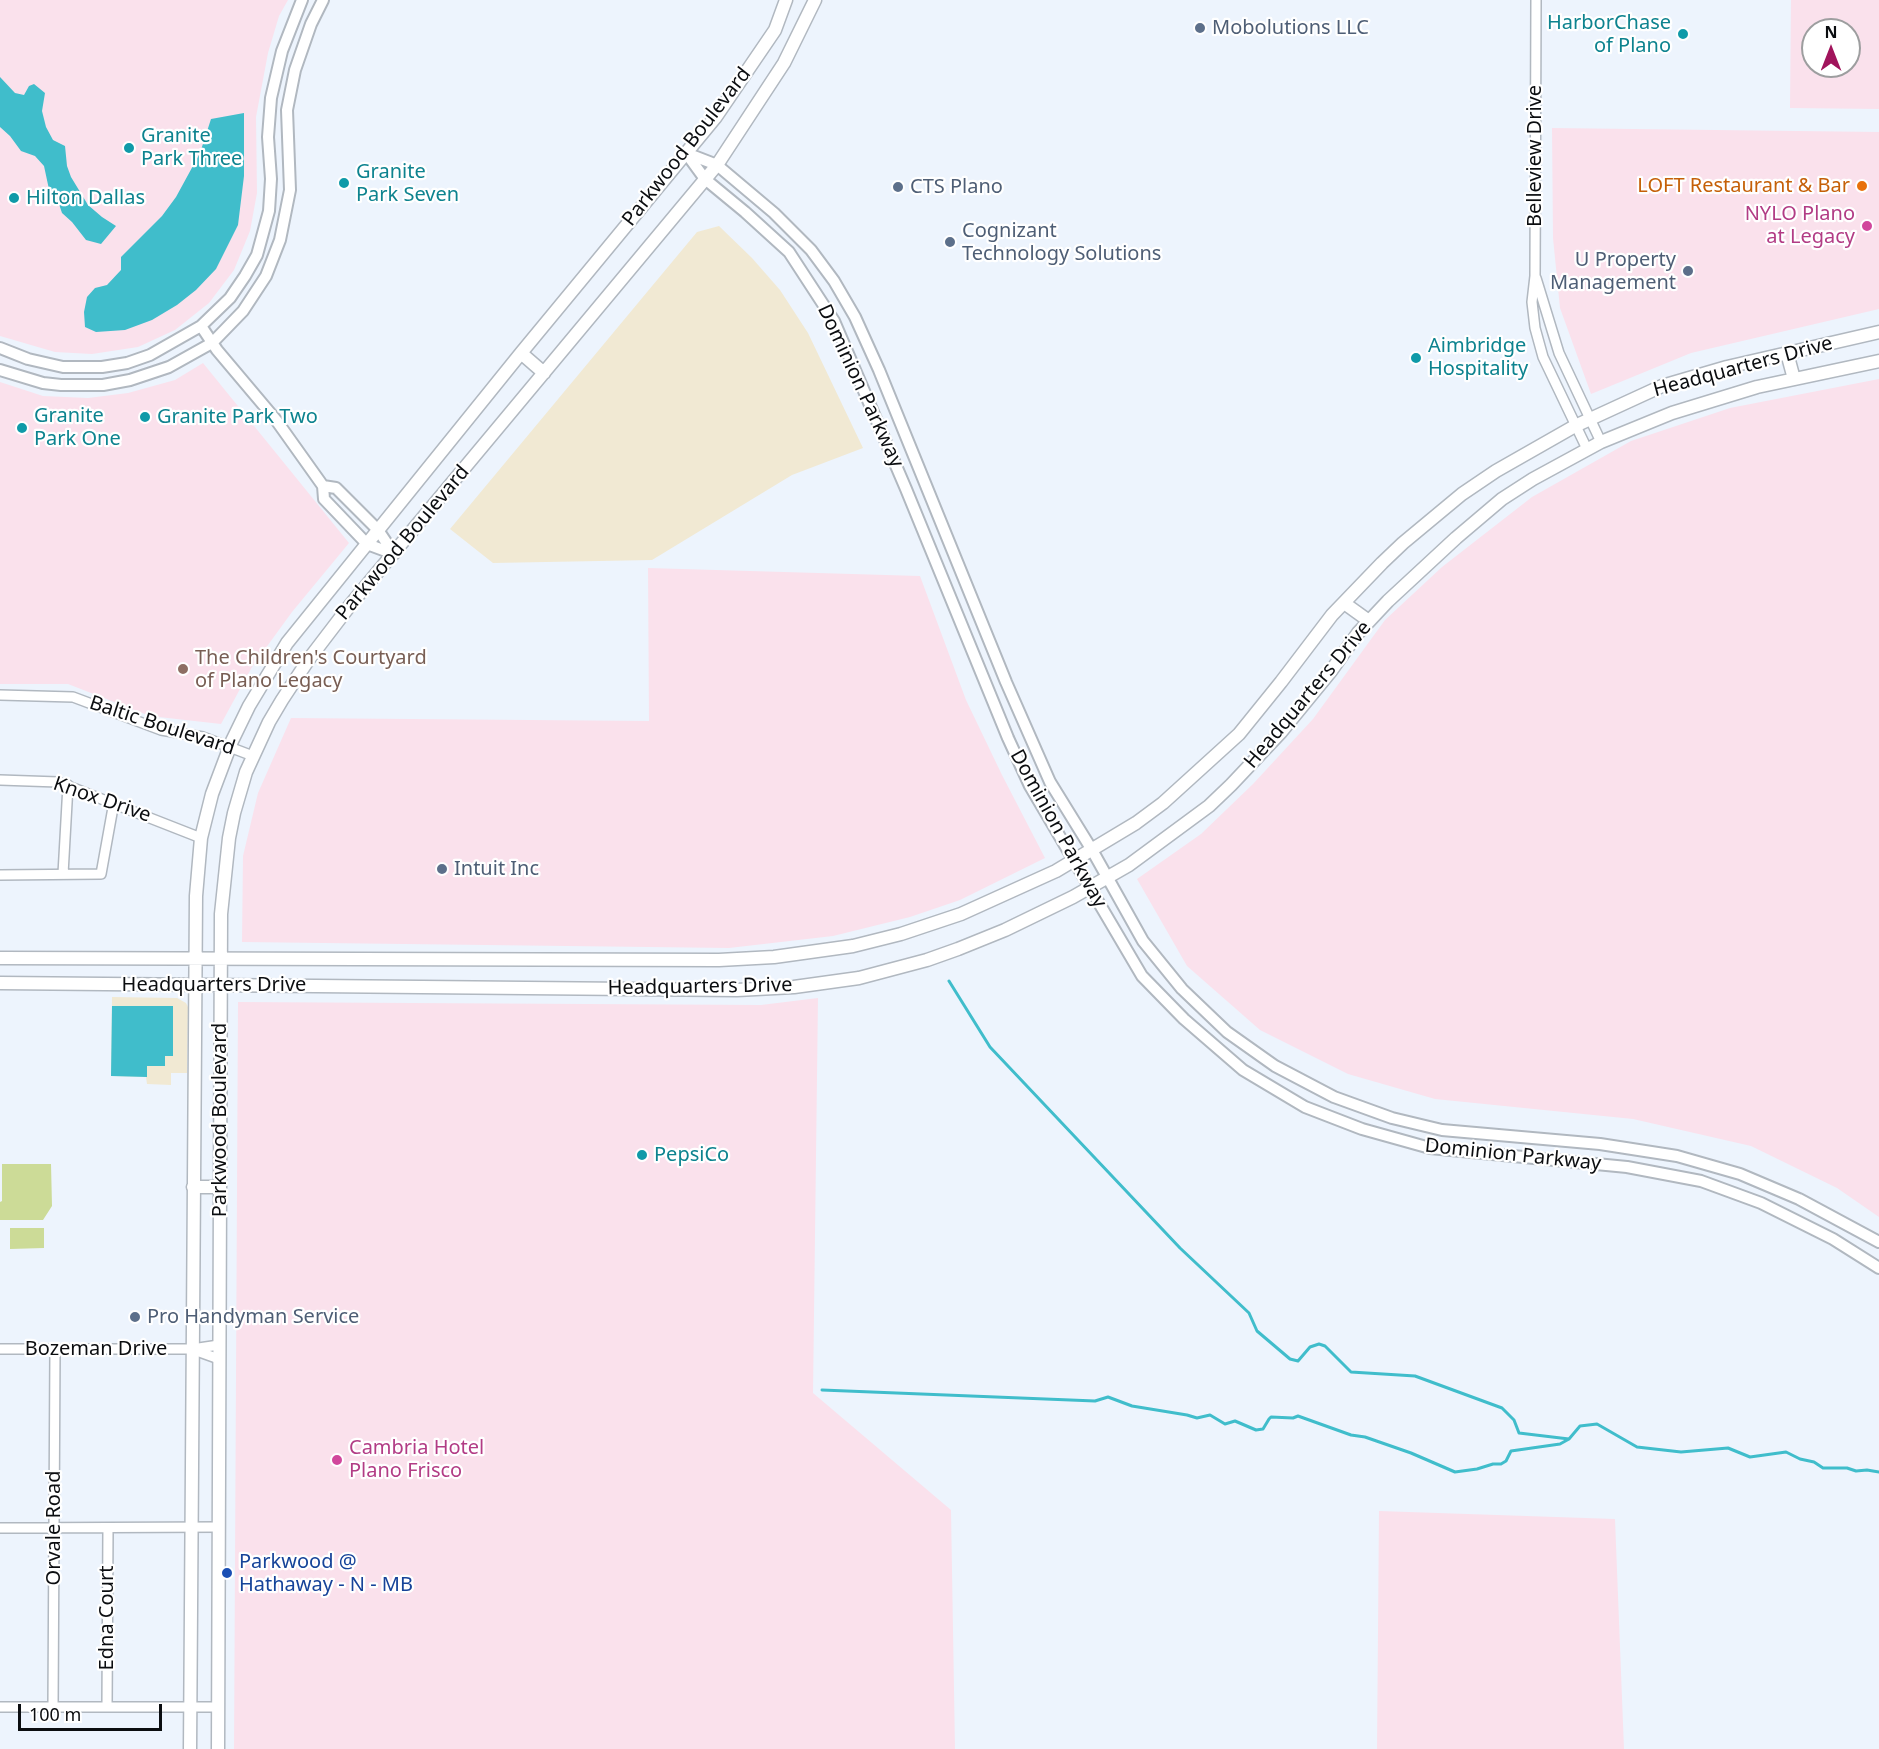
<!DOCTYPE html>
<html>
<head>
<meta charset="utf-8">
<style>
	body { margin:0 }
	#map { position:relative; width:1879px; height:1749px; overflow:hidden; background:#edf4fd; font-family:"Noto Sans",sans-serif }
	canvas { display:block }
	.north { position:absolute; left:1801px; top:18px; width:60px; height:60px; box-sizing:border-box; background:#fff; border:2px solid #9d9e9f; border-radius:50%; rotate:0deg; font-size:16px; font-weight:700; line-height:24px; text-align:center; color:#0b0d10 }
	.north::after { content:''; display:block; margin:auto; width:21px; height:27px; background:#a1145c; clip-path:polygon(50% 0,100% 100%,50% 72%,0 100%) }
	.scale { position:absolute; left:18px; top:1704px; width:144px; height:27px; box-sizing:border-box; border:3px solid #0b0d10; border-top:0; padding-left:8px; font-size:18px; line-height:21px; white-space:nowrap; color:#0b0d10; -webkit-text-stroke:4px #fff; paint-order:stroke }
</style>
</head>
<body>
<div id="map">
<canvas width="1879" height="1749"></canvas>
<div class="north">N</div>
<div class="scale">100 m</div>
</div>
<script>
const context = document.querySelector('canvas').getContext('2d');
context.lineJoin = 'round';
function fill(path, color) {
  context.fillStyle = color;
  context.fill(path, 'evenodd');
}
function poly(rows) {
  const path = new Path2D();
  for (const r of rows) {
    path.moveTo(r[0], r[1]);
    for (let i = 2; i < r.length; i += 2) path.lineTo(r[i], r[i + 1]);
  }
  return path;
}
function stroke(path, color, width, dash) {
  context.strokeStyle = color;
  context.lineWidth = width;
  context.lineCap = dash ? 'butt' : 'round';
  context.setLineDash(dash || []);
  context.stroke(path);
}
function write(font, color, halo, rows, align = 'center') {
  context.font = font + ' "Noto Sans",sans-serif';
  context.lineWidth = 4.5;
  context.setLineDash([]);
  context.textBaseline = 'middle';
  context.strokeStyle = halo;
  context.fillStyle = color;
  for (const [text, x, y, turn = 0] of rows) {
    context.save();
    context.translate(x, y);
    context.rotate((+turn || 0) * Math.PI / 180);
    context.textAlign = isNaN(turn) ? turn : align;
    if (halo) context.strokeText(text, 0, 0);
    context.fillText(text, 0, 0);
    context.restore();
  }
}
fill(poly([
	[0,0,288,0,279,16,268,53,256,117,257,193,250,231,234,270,209,303,175,330,138,347,92,354,55,352,0,336],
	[1791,0,1879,0,1879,109,1790,108],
	[1813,30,1849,30,1849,66,1813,66],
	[1552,128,1879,132,1879,309,1691,353,1591,394,1560,308,1553,238],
	[203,363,349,543,292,612,252,667,221,724,150,716,68,684,0,684,0,382,43,396,88,398,128,393,175,380],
	[1879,379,1879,1217,1837,1188,1751,1146,1633,1119,1435,1099,1348,1074,1260,1030,1187,966,1137,879,1201,834,1253,784,1313,719,1385,620,1442,567,1532,497,1631,441,1730,408],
	[648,568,920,576,966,700,1002,775,1045,858,960,900,910,917,833,936,729,948,242,942,243,856,258,793,291,718,649,721],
	[818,998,813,1393,951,1510,955,1749,234,1749,238,1002,761,1005],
	[1379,1511,1615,1519,1624,1749,1377,1749]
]), '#fae1ec');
fill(poly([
	[719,226,752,258,780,290,808,333,863,448,792,475,652,560,493,563,450,529,697,232],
	[112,997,177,998,186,1003,188,1007,187,1073,171,1073,171,1085,147,1084,146,1077,111,1076]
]), '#f1e9d3');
fill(poly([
	[2,1164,51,1164,52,1206,43,1220,0,1220,0,1202,2,1201],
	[10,1228,44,1228,44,1248,10,1249]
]), '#ccdb97');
fill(poly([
	[0,77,15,93,24,95,29,86,34,84,45,93,42,111,46,127,53,140,65,146,67,166,71,177,88,205,102,217,116,226,101,244,86,240,72,222,62,213,59,204,50,194,44,166,35,156,21,151,10,136,0,127],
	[244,113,244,176,238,225,216,269,196,290,177,305,152,320,125,330,96,332,85,327,84,312,87,297,95,288,107,285,121,270,121,257,162,216,176,197,200,153,211,119],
	[112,1006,173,1006,173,1056,165,1056,165,1066,147,1066,147,1077,111,1076]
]), '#40bdcb');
stroke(poly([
	[949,981,990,1047,1180,1248,1249,1313,1257,1331,1290,1359,1298,1361,1310,1347,1319,1344,1325,1346,1351,1372,1415,1376,1502,1408,1514,1420,1519,1433,1569,1439],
	[822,1390,1095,1401,1108,1397,1132,1406,1187,1415,1197,1418,1210,1415,1225,1424,1235,1421,1256,1430,1263,1429,1269,1419,1271,1417,1293,1418,1298,1416,1351,1435,1365,1437,1411,1453,1455,1472,1477,1469,1493,1464,1501,1464,1506,1461,1511,1451,1560,1444,1569,1439,1580,1426,1597,1424,1637,1447,1681,1452,1728,1448,1750,1457,1786,1452,1800,1459,1814,1462,1823,1468,1847,1468,1856,1471,1867,1470,1879,1472]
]), '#40bdcb', 3);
const minor = poly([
	[1536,0,1535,276,1532,302,1535,328,1543,357,1587,449],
	[1536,278,1559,353,1601,442],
	[0,695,73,697,161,730,203,737,253,756],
	[0,780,58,782,201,838],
	[63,874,68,785],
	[0,875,101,874,114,802],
	[0,1349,192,1349,219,1345],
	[194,1350,219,1359],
	[0,1528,218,1527],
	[0,1707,218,1707],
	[53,1707,55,1349],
	[107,1707,108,1528]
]);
const tertiary = poly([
	[686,153,705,179,745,212,789,252,834,321,906,489,1008,738,1030,786,1142,976,1184,1019,1243,1070,1305,1107,1362,1129,1430,1148,1627,1167,1701,1181,1761,1203,1833,1239,1879,1268],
	[686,153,717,165,774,213,811,250,834,281,855,317,879,370,1006,682,1050,782,1092,850,1143,941,1182,989,1227,1032,1275,1066,1334,1097,1392,1118,1442,1130,1600,1144,1677,1156,1740,1174,1799,1199,1879,1242],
	[201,326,217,350,276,420,323,486,324,499,367,544,394,554],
	[0,348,28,359,63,367,102,367,127,363,150,355,201,326,230,298,245,276,257,255,269,211,271,179,268,137,271,98,282,51,302,0],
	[0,370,43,383,61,385,103,385,130,380,169,367,212,343,243,311,266,276,280,240,290,190,287,110,295,70,311,24,323,0],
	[323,486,336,488,378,530,394,554]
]);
const secondary = poly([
	[521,353,544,373],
	[1787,353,1794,379],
	[1344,603,1369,621],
	[0,958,719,960,774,957,853,946,901,934,961,914,1056,871,1136,823,1163,803,1239,734,1281,682,1332,615,1382,563,1403,543,1462,494,1496,471,1575,426,1662,386,1727,367,1879,332],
	[0,983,737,990,794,987,859,978,927,960,958,949,1005,930,1073,897,1129,865,1209,806,1231,785,1281,732,1331,671,1358,633,1388,601,1456,538,1502,499,1533,479,1601,442,1672,413,1757,387,1879,361],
	[193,1187,220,1187],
	[190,1749,196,896,201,838,212,794,232,741,249,706,287,643,521,353,715,118,775,30,786,0],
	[218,1749,221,914,229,838,234,813,246,772,269,722,282,700,309,659,351,604,717,165,784,63,815,0]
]);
stroke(minor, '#b1b8c0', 12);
stroke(tertiary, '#b1b8c0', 14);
stroke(secondary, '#b1b8c0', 15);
stroke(minor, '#fff', 9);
stroke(tertiary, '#fff', 10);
stroke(secondary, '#fff', 12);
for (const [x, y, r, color] of [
	[1200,28,6,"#5c6f8a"],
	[1683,34,6,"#0f9aa8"],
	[129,148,6,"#0f9aa8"],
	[344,183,6,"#0f9aa8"],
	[1862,186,6,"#e8710a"],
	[898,187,6,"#5c6f8a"],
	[14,198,6,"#0f9aa8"],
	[1867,226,6,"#d1479c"],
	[950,242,6,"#5c6f8a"],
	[1688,271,6,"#5c6f8a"],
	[1416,358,6,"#0f9aa8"],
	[145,417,6,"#0f9aa8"],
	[22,428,6,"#0f9aa8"],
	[183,669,6,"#8d6e63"],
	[442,869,6,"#5c6f8a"],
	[642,1155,6,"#0f9aa8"],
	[135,1317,6,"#5c6f8a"],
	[337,1460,6,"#d1479c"],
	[227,1573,6,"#1a4fb4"]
]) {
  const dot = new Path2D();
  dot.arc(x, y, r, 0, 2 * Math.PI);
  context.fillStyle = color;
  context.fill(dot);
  stroke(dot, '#fff', 2);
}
write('20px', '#0d838f', '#fff', [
	["HarborChase",1671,23,"right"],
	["of Plano",1671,46,"right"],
	["Granite",141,136],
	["Park Three",141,159],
	["Granite",356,172],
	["Park Seven",356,195],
	["Hilton Dallas",26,198],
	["Aimbridge",1428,346],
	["Hospitality",1428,369],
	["Granite",34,416],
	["Park One",34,439],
	["Granite Park Two",157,417],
	["PepsiCo",654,1155]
], 'left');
write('20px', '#4e5e75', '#fff', [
	["Mobolutions LLC",1212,28],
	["CTS Plano",910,187],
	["Cognizant",962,231],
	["Technology Solutions",962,254],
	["U Property",1676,260,"right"],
	["Management",1676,283,"right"],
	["Intuit Inc",454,869],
	["Pro Handyman Service",147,1317]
], 'left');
write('20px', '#0b0d10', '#fff', [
	["Parkwood Boulevard",687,147,-52],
	["Belleview Drive",1535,156,-90],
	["Headquarters Drive",1743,367,-15],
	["Dominion Parkway",860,386,65],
	["Parkwood Boulevard",403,543,-50],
	["Headquarters Drive",1308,695,-50],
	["Baltic Boulevard",162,726,18],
	["Knox Drive",102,800,19],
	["Dominion Parkway",1058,829,61],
	["Headquarters Drive",214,985],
	["Headquarters Drive",700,987,-1],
	["Parkwood Boulevard",220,1120,-90],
	["Dominion Parkway",1513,1155,6],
	["Bozeman Drive",96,1349],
	["Orvale Road",54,1528,-90],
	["Edna Court",107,1618,-90]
]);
write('20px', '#c56008', '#fff', [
	["LOFT Restaurant & Bar",1850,186]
], 'right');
write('20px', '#b23c85', '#fff', [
	["NYLO Plano",1855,214],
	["at Legacy",1855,237],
	["Cambria Hotel",349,1448,"left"],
	["Plano Frisco",349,1471,"left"]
], 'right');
write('20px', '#785e54', '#fff', [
	["The Children's Courtyard",195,658],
	["of Plano Legacy",195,681]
], 'left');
write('20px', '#164399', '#fff', [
	["Parkwood @",239,1562],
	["Hathaway - N - MB",239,1585]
], 'left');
</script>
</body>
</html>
